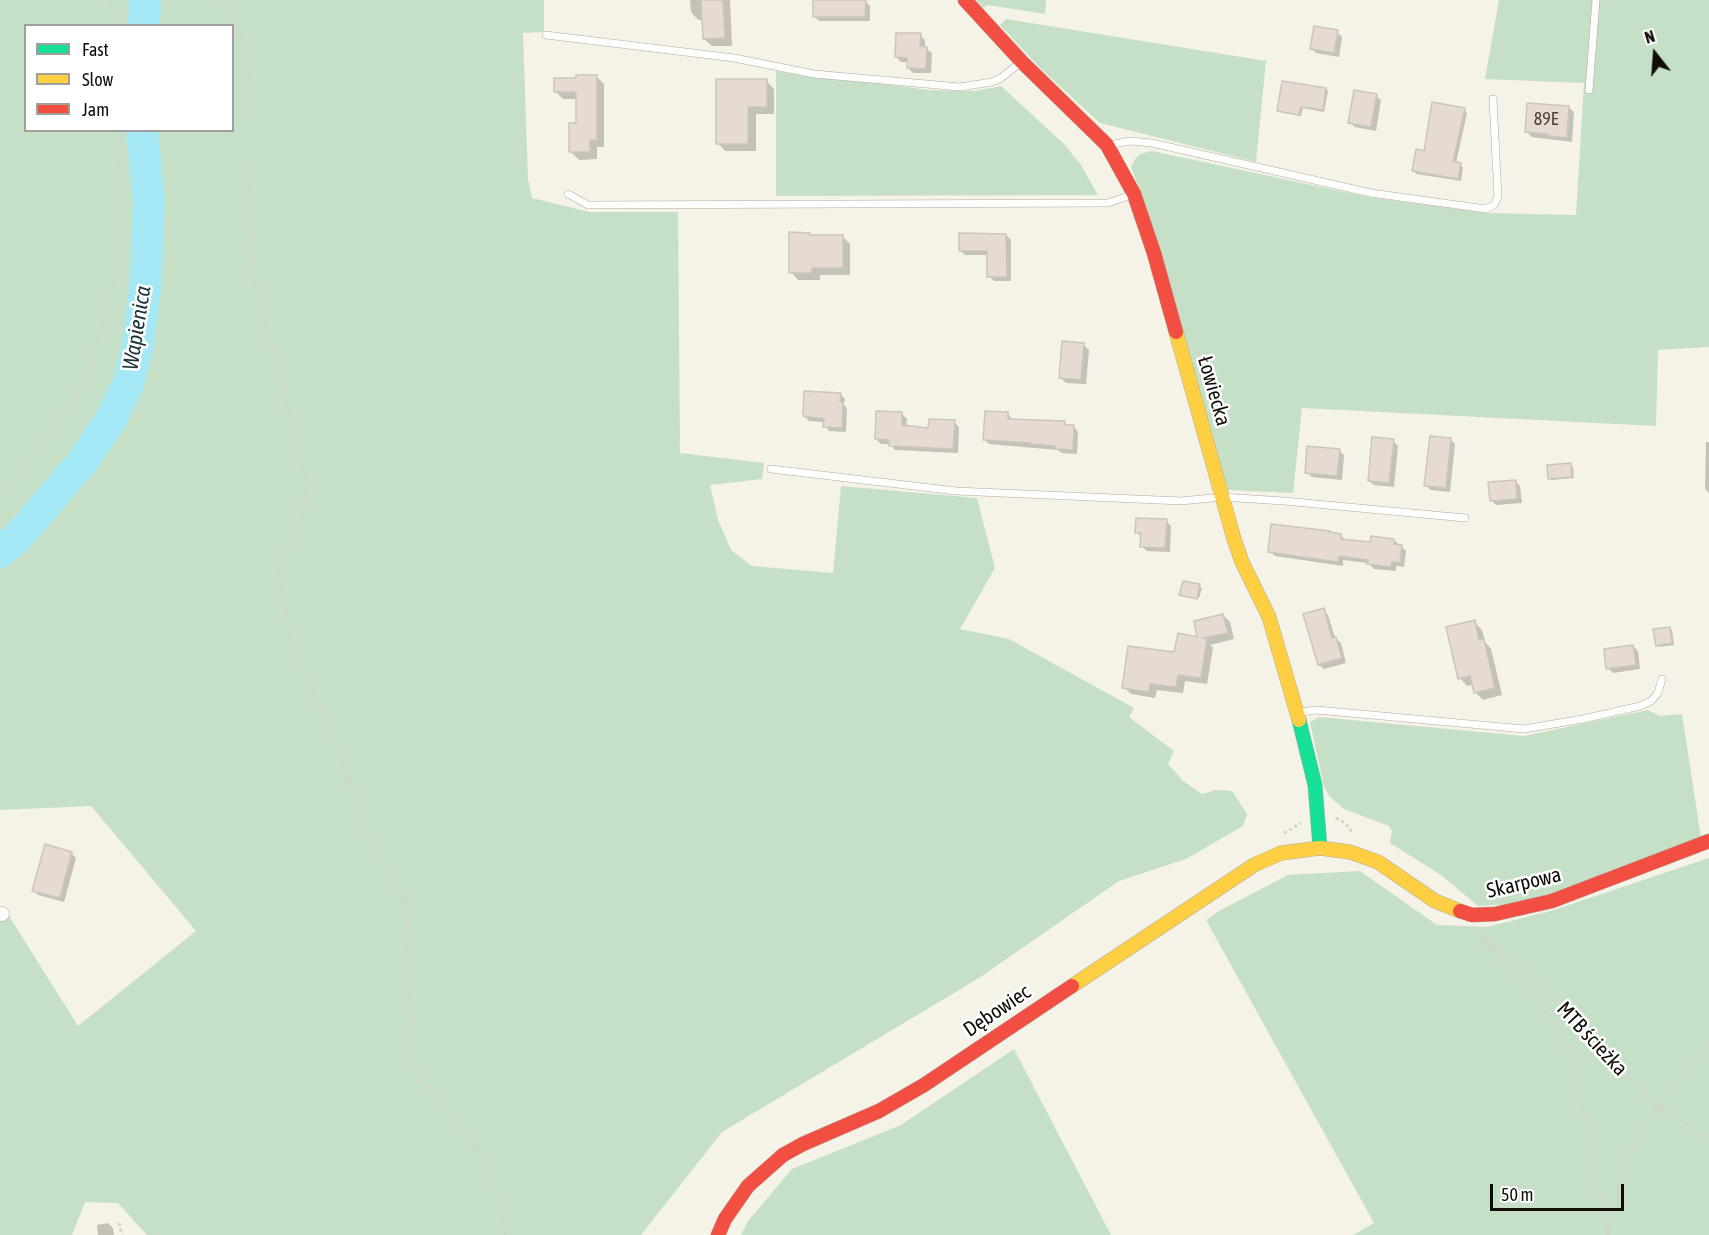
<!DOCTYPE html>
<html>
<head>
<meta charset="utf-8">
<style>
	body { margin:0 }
	#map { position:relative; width:1709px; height:1235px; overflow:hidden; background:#f5f2e7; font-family:"Asap Condensed",sans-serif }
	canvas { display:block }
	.legend { position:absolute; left:24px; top:24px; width:210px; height:108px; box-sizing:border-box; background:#fff; border:2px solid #9f9f9c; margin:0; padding:8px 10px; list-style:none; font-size:18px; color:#100e07 }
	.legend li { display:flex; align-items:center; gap:12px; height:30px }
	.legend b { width:30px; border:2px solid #9f9f9c }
	.north { position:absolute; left:1625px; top:24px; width:60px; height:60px; -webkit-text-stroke:4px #fff; paint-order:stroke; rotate:343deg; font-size:16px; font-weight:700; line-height:24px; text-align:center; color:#100e07 }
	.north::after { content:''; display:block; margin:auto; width:21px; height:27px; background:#100e07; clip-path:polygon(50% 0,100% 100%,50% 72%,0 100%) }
	.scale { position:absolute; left:1490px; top:1184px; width:134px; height:27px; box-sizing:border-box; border:3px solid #100e07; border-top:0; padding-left:8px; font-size:18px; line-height:21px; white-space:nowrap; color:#100e07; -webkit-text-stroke:4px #fff; paint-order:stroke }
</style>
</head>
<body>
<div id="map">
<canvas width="1709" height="1235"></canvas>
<ul class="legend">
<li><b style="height:8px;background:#16e098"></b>Fast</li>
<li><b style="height:8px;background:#ffcf43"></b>Slow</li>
<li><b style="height:8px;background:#f24e42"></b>Jam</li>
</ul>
<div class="north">N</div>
<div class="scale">50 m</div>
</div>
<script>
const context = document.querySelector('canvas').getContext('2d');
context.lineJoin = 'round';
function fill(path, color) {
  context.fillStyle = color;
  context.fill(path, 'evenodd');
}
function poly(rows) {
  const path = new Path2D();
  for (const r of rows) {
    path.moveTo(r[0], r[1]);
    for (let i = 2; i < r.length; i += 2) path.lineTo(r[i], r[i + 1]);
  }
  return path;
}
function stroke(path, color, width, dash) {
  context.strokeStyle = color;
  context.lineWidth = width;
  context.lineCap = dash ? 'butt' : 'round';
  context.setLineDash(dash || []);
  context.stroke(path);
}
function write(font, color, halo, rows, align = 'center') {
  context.font = font + ' "Asap Condensed",sans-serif';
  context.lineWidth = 5;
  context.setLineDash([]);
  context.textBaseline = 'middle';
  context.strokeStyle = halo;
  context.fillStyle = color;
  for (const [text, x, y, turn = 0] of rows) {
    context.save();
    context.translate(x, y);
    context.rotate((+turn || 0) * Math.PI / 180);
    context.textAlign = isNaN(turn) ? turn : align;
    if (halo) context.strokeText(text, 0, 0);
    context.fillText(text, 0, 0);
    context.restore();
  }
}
fill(poly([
	[0,0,136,0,135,25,26,26,26,130,133,131,135,186,131,284,125,338,108,400,71,453,0,533],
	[155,0,544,0,544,32,523,33,528,179,532,198,590,212,678,212,680,453,764,463,762,479,710,485,718,520,731,550,752,566,833,573,841,486,977,498,995,568,960,629,1009,639,1134,708,1129,717,1174,751,1168,764,1183,781,1202,794,1216,790,1232,791,1247,814,1243,826,1186,859,1119,881,979,978,722,1132,641,1235,147,1235,118,1203,85,1202,72,1235,0,1235,0,918,9,916,78,1026,196,931,91,806,0,810,0,566,20,549,88,468,117,425,135,389,147,345,156,281,160,202,152,131,232,130,232,26,154,25],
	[976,0,1046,0,1045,14,988,5,983,8],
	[1499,0,1709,0,1709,347,1658,350,1656,426,1302,408,1293,493,1228,490,1142,196,1131,167,1135,159,1140,154,1152,151,1368,197,1486,213,1576,215,1584,83,1485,79],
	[1006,19,1266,61,1256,162,1100,123,1039,67,1000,25],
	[776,71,814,78,854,80,929,90,975,91,1001,86,1064,144,1081,165,1098,195,776,196],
	[1648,710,1660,716,1682,714,1701,838,1545,896,1515,904,1478,906,1441,875,1390,843,1392,831,1389,826,1344,809,1330,797,1324,787,1310,722,1319,717,1524,736],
	[1709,858,1709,1235,1353,1235,1374,1223,1206,920,1219,911,1288,875,1360,871,1437,925,1487,927,1554,910],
	[1014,1049,1111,1235,741,1235,748,1221,792,1169,901,1125]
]), '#c6e0c7');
fill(poly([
	[690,0,730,0,732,46,712,46,704,39,703,20,698,20,691,12],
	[832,0,864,0,870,6,870,21,819,21,814,16],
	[1337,32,1342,37,1339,57,1316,53,1311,48],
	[920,35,925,40,925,48,932,53,931,73,913,73,908,68,909,62,901,62,896,57],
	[596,76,604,84,604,147,597,147,597,159,579,160,571,152,577,124,577,99,563,99,555,91,578,80],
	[766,81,774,89,774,114,756,114,756,151,725,151,718,143],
	[1326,89,1328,91,1324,112,1303,108,1301,116,1281,112,1279,110],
	[1376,96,1381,100,1376,131,1355,127,1350,122],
	[1569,108,1574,112,1572,142,1532,137,1527,132],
	[1464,109,1467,113,1456,163,1463,167,1461,181,1417,174,1413,171],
	[809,234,812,236,842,236,850,244,850,275,820,275,820,280,798,280,791,272],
	[1006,235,1011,240,1011,281,994,281,989,276,989,255,965,255,960,250],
	[1084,345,1089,350,1086,384,1066,383,1061,378],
	[840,394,845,399,844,405,847,408,846,432,829,431,825,426,825,422,809,421,804,416],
	[902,414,907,419,906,427,930,429,954,422,959,427,958,453,895,450,891,444,881,444,876,439],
	[1008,414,1013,420,1064,423,1068,427,1074,427,1078,432,1077,454,1062,453,1058,450,989,444,984,439],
	[1450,439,1455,444,1450,492,1431,490,1426,486],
	[1393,441,1398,446,1394,487,1374,485,1369,481],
	[1706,442,1709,442,1709,493,1705,489],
	[1339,450,1344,455,1342,480,1312,477,1307,472],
	[1571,465,1573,467,1574,478,1552,480,1550,478],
	[1515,481,1520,486,1522,503,1496,505,1491,500],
	[1166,521,1171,526,1170,552,1147,551,1142,546,1142,538,1137,532],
	[1341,535,1346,541,1371,544,1394,540,1406,551,1404,567,1396,566,1396,571,1374,569,1368,563,1343,560,1343,566,1275,556,1270,551],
	[1199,586,1202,588,1199,598,1181,594],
	[1323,610,1328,615,1335,638,1341,643,1346,663,1324,669,1319,665],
	[1223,615,1230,622,1234,639,1210,645,1213,648,1207,684,1185,681,1183,693,1157,690,1155,698,1131,694,1124,687,1199,639],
	[1474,622,1482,630,1485,642,1491,649,1502,695,1483,700,1475,692,1474,684,1467,686,1460,678],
	[1670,628,1672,630,1674,645,1659,647,1657,645],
	[1633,646,1638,651,1640,669,1613,673,1608,668],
	[71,853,76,858,64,902,38,895,33,890],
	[108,1223,113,1228,114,1235,98,1235,97,1225]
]), '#0003');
stroke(poly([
	[144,26,145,0],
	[0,552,19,536,82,462,110,421,128,384,138,345,146,280,149,200,142,130]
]), '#a3e8f4', 32);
const building = poly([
	[701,0,723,0,725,38,703,39,701,0],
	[813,0,866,0,865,17,813,17,813,0],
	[1314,26,1338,30,1334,53,1310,49,1314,26],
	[896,33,921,33,920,46,927,47,926,69,907,68,907,58,895,57,896,33],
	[576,75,597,75,597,140,590,140,590,152,569,152,569,123,576,123,576,92,554,92,554,78,576,78,576,75],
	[716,79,767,79,767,107,748,107,748,144,716,144,716,79],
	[1282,81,1326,88,1323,110,1301,107,1299,115,1277,111,1282,81],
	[1354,90,1377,94,1371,127,1348,123,1354,90],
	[1432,102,1465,108,1453,161,1461,163,1458,179,1412,171,1416,149,1424,151,1432,102],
	[1527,103,1569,106,1567,138,1548,136,1548,134,1525,132,1527,103],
	[789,232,810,233,810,235,843,235,843,268,812,268,812,273,789,273,789,232],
	[959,233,1006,234,1007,277,987,277,987,251,959,251,959,233],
	[1062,341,1084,343,1081,380,1059,378,1062,341],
	[804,391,841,393,840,402,843,402,842,428,823,427,824,419,803,416,804,391],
	[876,411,902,412,902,425,928,428,929,419,955,420,953,449,889,446,889,440,875,439,876,411],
	[985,411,1008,412,1008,419,1065,421,1065,425,1074,425,1073,450,1055,449,1055,446,1030,444,1031,443,983,440,985,411],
	[1430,436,1451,438,1446,488,1424,486,1430,436],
	[1372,437,1394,439,1389,483,1368,481,1372,437],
	[1307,446,1340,449,1337,476,1305,473,1307,446],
	[1571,463,1572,477,1548,479,1547,465,1571,463],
	[1516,480,1517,499,1490,501,1488,482,1516,480],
	[1136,518,1167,519,1165,548,1140,547,1141,533,1135,533,1136,518],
	[1271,524,1330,531,1330,532,1341,534,1341,539,1370,542,1371,536,1394,539,1394,544,1402,545,1400,563,1392,562,1391,567,1367,564,1368,560,1339,556,1338,562,1268,552,1271,524],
	[1183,581,1200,584,1197,599,1179,595,1183,581],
	[1324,608,1332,638,1336,637,1342,658,1318,665,1303,614,1324,608],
	[1223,614,1228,633,1203,638,1207,639,1201,678,1178,675,1176,687,1150,684,1149,692,1122,688,1128,646,1174,652,1178,633,1197,637,1194,621,1223,614],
	[1475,620,1479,640,1484,639,1495,688,1474,693,1470,676,1458,679,1446,627,1475,620],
	[1670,627,1672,643,1656,646,1653,629,1670,627],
	[1633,645,1636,665,1606,669,1604,649,1633,645],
	[45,844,72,852,60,898,32,891,45,844]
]);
fill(building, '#e7dad1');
stroke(building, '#cbc5bf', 1.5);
const lane = poly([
	[546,35,734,58,814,74,960,87,992,82,1001,78,1020,63],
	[1589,90,1596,0],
	[1109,145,1130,141,1152,143,1371,193,1486,209,1494,205,1498,197,1493,99],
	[568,194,588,205,1108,203,1131,195],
	[771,469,956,491,1181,501,1222,497,1284,501,1465,518],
	[1300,712,1317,710,1524,729,1583,719,1640,706,1651,701,1658,693,1662,679]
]);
const street = poly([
	[0,914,2,914]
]);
const fast = poly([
	[1299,720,1315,785,1320,848]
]);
const slow = poly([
	[1176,332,1234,539,1242,562,1269,617,1299,720],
	[1072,986,1254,865,1281,853,1320,848,1350,852,1378,862,1435,901,1460,911]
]);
const jam = poly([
	[965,0,1022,62,1107,145,1134,194,1154,253,1176,332],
	[1460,911,1472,915,1495,914,1552,901,1709,841],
	[718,1235,725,1219,748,1186,783,1155,803,1144,879,1111,924,1085,1072,986]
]);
stroke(lane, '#aeaca3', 8);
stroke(street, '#aeaca3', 15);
stroke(fast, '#aeaca3', 15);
stroke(slow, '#aeaca3', 15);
stroke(jam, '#aeaca3', 15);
stroke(poly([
	[110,0,116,26],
	[220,0,240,31,253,96,251,115],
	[242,161,252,201,250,263,306,478,303,519,278,570,292,645,340,754,371,842,404,899,412,1052,421,1083,460,1124,483,1159,501,1203,505,1235],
	[0,495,13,482,86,380,117,271,115,208,122,130],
	[1336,818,1345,823,1353,833],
	[1284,833,1301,823],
	[1479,933,1492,952,1521,980,1551,1018,1562,1038,1570,1058,1578,1086,1608,1235],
	[1483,937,1536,978,1642,1092,1657,1106,1709,1138],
	[119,1223,122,1235],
	[1609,1233,1620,1185,1630,1152,1657,1106,1695,1060,1709,1039]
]), '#d4d3d0', 3, [3, 3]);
stroke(lane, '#fefdfb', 7);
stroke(street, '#fefdfb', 14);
stroke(fast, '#16e098', 14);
stroke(slow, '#ffcf43', 14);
stroke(jam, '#f24e42', 14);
write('18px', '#47423a', null, [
	["89E",1546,119]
]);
write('21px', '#100e07', '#fff', [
	["Łowiecka",1214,391,74],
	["Skarpowa",1524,883,-13],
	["Dębowiec",997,1011,-34],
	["MTB ścieżka",1592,1039,47]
]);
write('italic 22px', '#1c3339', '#fff', [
	["Wapienica",137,328,-81]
]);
</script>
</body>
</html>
